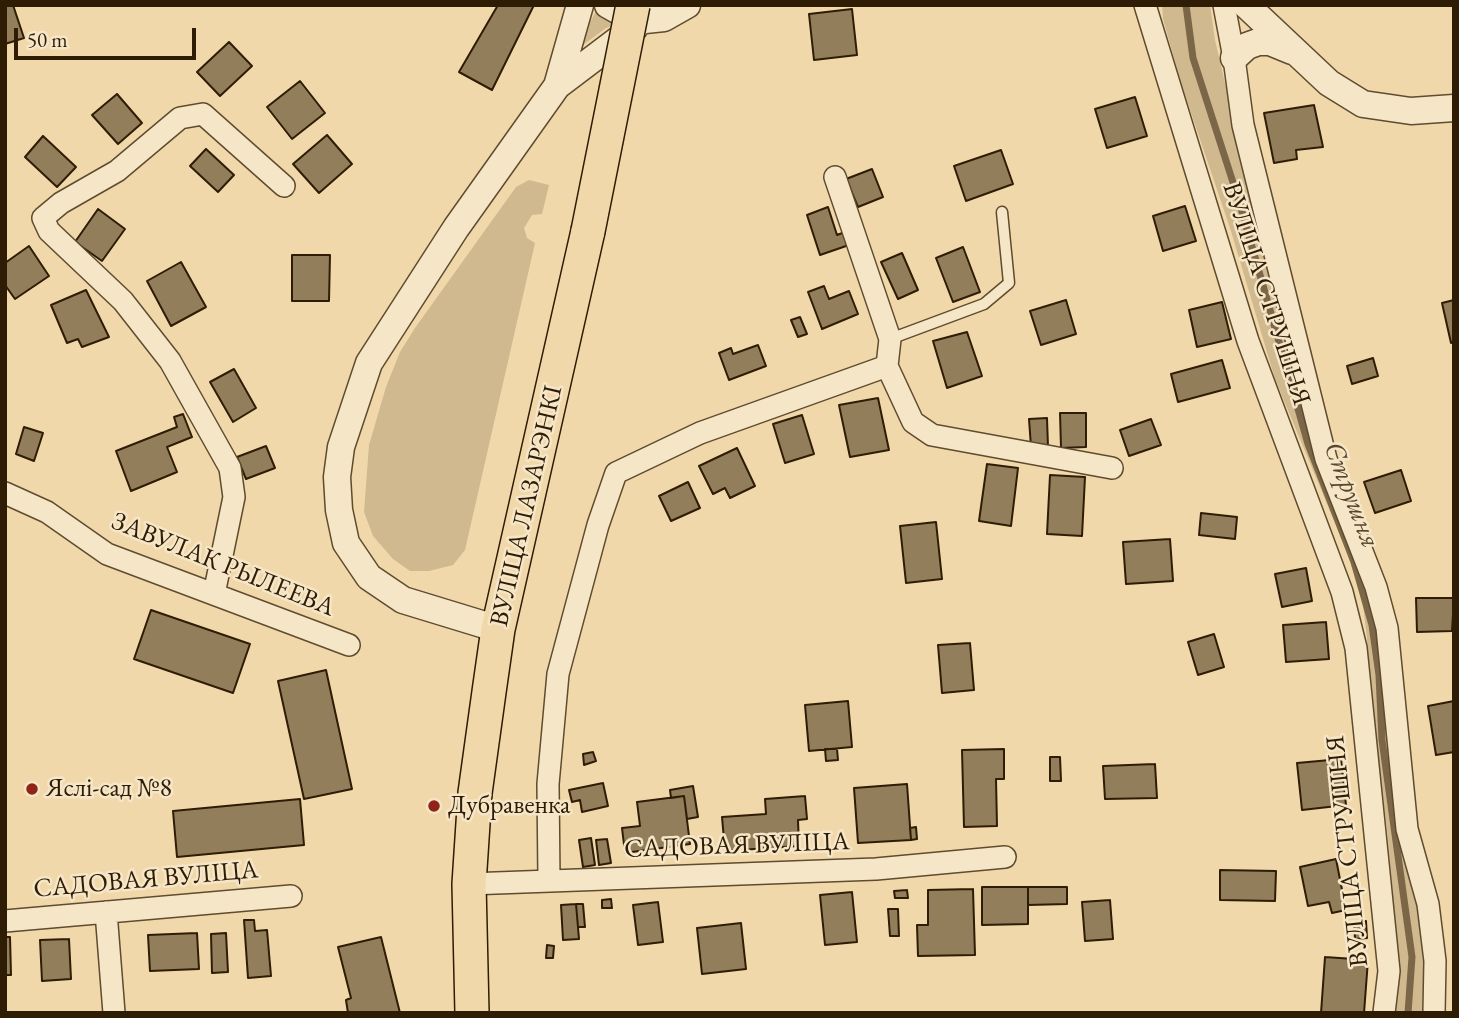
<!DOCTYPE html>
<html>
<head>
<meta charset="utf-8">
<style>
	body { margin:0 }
	#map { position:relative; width:1459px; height:1018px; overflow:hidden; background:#f1d8ab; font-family:"EB Garamond",serif }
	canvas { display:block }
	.frame { position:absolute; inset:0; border:7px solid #2e1c05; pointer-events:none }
	.scale { position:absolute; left:14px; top:28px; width:182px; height:32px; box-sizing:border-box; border:4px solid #2e1c05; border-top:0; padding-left:9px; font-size:21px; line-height:24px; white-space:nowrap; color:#2e1c05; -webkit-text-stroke:5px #f6e6c8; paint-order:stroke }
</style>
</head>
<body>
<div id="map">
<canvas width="1459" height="1018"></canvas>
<div class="frame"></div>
<div class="scale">50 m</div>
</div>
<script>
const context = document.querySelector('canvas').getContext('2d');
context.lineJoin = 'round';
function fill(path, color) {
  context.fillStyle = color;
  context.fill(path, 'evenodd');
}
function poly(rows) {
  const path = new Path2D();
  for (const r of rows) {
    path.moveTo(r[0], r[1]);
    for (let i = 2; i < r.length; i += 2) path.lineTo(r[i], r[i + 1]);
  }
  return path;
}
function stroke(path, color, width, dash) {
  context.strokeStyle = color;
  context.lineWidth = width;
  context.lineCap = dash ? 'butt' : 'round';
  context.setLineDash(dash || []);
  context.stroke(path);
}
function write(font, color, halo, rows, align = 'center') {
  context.font = font + ' "EB Garamond",serif';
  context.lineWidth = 5;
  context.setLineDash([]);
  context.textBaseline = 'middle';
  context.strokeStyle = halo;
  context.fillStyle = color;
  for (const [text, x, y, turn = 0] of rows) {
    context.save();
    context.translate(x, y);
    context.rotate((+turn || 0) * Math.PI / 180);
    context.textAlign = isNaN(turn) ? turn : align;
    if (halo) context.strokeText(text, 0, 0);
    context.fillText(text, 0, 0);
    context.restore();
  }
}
fill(poly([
	[599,5,627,21,606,28,575,51],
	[1162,5,1210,5,1215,40,1236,130,1376,623,1383,678,1387,745,1398,821,1417,908,1424,969,1423,1013,1394,1013,1398,953,1387,829,1370,696,1367,638,1362,597,1345,547,1275,379,1231,231,1181,83,1163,19],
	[529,180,549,185,542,214,532,215,524,228,527,238,535,243,465,550,453,565,429,571,410,571,393,559,373,536,364,512,369,445,386,387,400,352,415,328,516,187]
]), '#d0b88f');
stroke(poly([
	[1186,5,1193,58,1239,201,1308,444,1354,562,1372,625,1379,675,1382,740,1412,957,1408,1013]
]), '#7b6647', 7);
const building = poly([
	[5,5,13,5,24,38,5,44,5,5],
	[498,5,534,5,492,90,459,72,498,5],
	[852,9,857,55,814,60,809,14,852,9],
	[229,42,252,66,220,96,197,72,229,42],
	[300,81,325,113,292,139,267,107,300,81],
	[117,94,142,123,118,144,92,115,117,94],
	[1135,97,1147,136,1107,148,1095,109,1135,97],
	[1314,105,1323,147,1296,150,1297,159,1274,163,1264,113,1314,105],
	[327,135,352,164,319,193,293,164,327,135],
	[43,136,76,167,57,187,25,157,43,136],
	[206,149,234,175,218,192,190,166,206,149],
	[1001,150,1013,184,966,201,954,166,1001,150],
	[872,169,883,197,858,207,846,179,872,169],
	[1185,206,1196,241,1163,251,1153,216,1185,206],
	[828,207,837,235,845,232,849,245,820,255,807,215,828,207],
	[98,209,125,229,102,261,75,242,98,209],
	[29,246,49,276,15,299,5,285,5,263,29,246],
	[963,247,980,292,953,302,936,258,963,247],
	[902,253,918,290,898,299,881,262,902,253],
	[292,255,330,255,329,301,292,301,292,255],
	[181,262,206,307,171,326,147,281,181,262],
	[824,286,829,299,849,291,858,314,822,329,808,292,824,286],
	[86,290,109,337,82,347,78,339,67,343,51,305,86,290],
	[1066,300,1076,334,1041,345,1030,311,1066,300],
	[1454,300,1454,342,1451,343,1442,303,1454,300],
	[1222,302,1231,339,1197,347,1189,310,1222,302],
	[800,317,807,334,798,337,791,320,800,317],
	[967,332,982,376,947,388,933,341,967,332],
	[758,345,766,366,729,380,719,353,731,348,733,354,758,345],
	[1373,358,1378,376,1352,384,1347,366,1373,358],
	[1222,360,1230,388,1178,402,1171,374,1222,360],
	[234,369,256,408,233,422,210,382,234,369],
	[878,398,889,450,850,457,839,405,878,398],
	[1060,413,1086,413,1086,447,1061,448,1060,413],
	[183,414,192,437,167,447,177,472,131,491,116,451,177,427,174,417,183,414],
	[802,415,814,454,785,463,773,424,802,415],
	[1047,418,1048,447,1031,447,1029,419,1047,418],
	[1151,419,1161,445,1129,456,1120,430,1151,419],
	[24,427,43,433,34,461,16,454,24,427],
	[266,446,275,468,246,479,237,457,266,446],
	[737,448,755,486,730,498,725,488,713,494,699,466,737,448],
	[987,464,1018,468,1011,526,979,521,987,464],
	[1401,470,1411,501,1375,513,1364,482,1401,470],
	[1050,475,1085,477,1082,536,1047,534,1050,475],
	[688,482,700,508,671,521,659,496,688,482],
	[1201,513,1237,517,1235,539,1199,535,1201,513],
	[936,522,942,579,906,583,900,526,936,522],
	[1170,539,1173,581,1126,584,1123,542,1170,539],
	[1306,568,1312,601,1282,607,1275,574,1306,568],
	[1416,598,1454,598,1452,631,1417,632,1416,598],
	[151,610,250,644,233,693,134,659,151,610],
	[1326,622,1329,659,1286,662,1283,625,1326,622],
	[1214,634,1224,667,1198,675,1188,642,1214,634],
	[970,643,974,690,942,693,938,645,970,643],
	[326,670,352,789,304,799,278,681,326,670],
	[848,701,852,747,809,751,805,705,848,701],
	[1454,701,1454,752,1436,755,1428,706,1454,701],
	[825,749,837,749,838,760,826,761,825,749],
	[1004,749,1004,779,996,779,997,826,964,827,962,750,1004,749],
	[593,752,596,761,584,765,583,754,593,752],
	[1050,757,1060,757,1061,781,1050,781,1050,757],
	[1341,759,1346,805,1302,810,1297,763,1341,759],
	[1155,764,1157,798,1105,799,1103,766,1155,764],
	[603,783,608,806,582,812,580,800,572,802,569,790,603,783],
	[907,784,911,840,858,843,854,788,907,784],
	[693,786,698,817,687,819,684,796,671,798,670,790,693,786],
	[684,796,690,844,625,853,622,828,640,826,637,802,684,796],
	[805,796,807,819,798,820,799,846,725,851,722,817,766,814,765,799,805,796],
	[300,799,304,845,177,857,173,811,300,799],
	[916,827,917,839,911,840,910,828,916,827],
	[591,838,595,865,583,867,579,840,591,838],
	[607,839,611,863,599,865,596,840,607,839],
	[1336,859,1346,910,1332,913,1329,902,1308,906,1300,867,1336,859],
	[1220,870,1276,871,1275,901,1220,900,1220,870],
	[982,887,1028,887,1028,924,982,925,982,887],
	[1028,887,1067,887,1067,904,1028,905,1028,887],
	[973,889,975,955,918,956,917,925,928,925,928,890,973,889],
	[907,890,908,898,895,898,894,891,907,890],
	[852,892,857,942,825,945,820,895,852,892],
	[611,899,612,908,602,908,602,900,611,899],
	[1110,900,1113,939,1085,941,1082,902,1110,900],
	[658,902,663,942,638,945,633,905,658,902],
	[576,904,579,939,563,940,561,905,576,904],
	[576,904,583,904,585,927,578,927,576,904],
	[888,909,898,909,899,936,890,936,888,909],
	[244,920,254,920,255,931,267,930,271,976,248,978,244,920],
	[1366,921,1367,938,1355,939,1354,922,1366,921],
	[741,923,746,969,702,974,697,928,741,923],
	[197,933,199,969,150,971,148,935,197,933],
	[226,933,228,972,212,973,211,934,226,933],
	[5,937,10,937,11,975,5,975,5,937],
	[381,937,400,1013,348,1013,346,1000,351,998,338,947,381,937],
	[69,939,71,979,42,981,40,940,69,939],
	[547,945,554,946,553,958,546,958,547,945],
	[1325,957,1368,960,1364,1013,1321,1013,1325,957]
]);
fill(building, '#937e5b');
stroke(building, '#2e1c05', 2);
const service = poly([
	[890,339,984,304,1009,283,1002,212]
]);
const minor = poly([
	[1145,5,1248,341,1342,592,1356,648,1389,971,1384,1013],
	[1224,5,1234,58,1243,125,1326,459,1376,587,1387,628,1407,829,1428,904,1435,961,1434,1013],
	[835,177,890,339,887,366,913,422,932,435,1112,468],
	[5,493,47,512,107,554,349,645],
	[214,594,234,497,230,468,170,361,123,301,49,231,43,218,61,203,117,171,180,118,203,114,284,186],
	[549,880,548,784,558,674,598,525,616,473,700,433,887,366],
	[469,884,876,869,1005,857],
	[106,912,114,1013],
	[5,921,291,896]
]);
const tertiary = poly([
	[608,5,631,18,645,20,664,18,687,5],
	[1246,5,1329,83,1363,104,1411,111,1454,108],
	[1234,58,1247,46,1258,42,1270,42,1292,51],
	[557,86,580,5],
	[498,629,403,600,369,577,346,543,339,510,337,477,341,447,369,363,456,228,557,86,635,27]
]);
const primary = poly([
	[472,1013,469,884,475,793,489,692,498,629,588,231]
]);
stroke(service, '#5f4b2e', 13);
stroke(minor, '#5f4b2e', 24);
stroke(tertiary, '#5f4b2e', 29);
stroke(primary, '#2e1c05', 36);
stroke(service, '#f6e6c8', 10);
stroke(minor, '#f6e6c8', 21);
stroke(tertiary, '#f6e6c8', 26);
stroke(primary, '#f1d8ab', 33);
const primaryBridge = poly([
	[588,231,633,5]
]);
stroke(primaryBridge, '#2e1c05', 36, []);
stroke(primaryBridge, '#f1d8ab', 33);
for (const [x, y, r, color] of [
	[32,789,7,"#8f2418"],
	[434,806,7,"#8f2418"]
]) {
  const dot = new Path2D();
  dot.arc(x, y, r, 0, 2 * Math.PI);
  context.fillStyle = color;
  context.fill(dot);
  stroke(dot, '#f6e6c8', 2.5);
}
write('26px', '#2e1c05', '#f6e6c8', [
	["ВУЛІЦА СТРУШНЯ",1266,294,72],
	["ВУЛІЦА ЛАЗАРЭНКІ",527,506,-77],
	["ЗАВУЛАК РЫЛЕЕВА",223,565,22],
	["САДОВАЯ ВУЛІЦА",737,846,-2],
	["ВУЛІЦА СТРУШНЯ",1348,851,-96],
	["САДОВАЯ ВУЛІЦА",146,880,-5]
]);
write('26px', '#2e1c05', '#f6e6c8', [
	["Яслі-сад №8",46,789],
	["Дубравенка",448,806]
], 'left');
write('italic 28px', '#5b472c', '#f6e6c8', [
	["Струшня",1351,495,69]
]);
</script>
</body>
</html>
